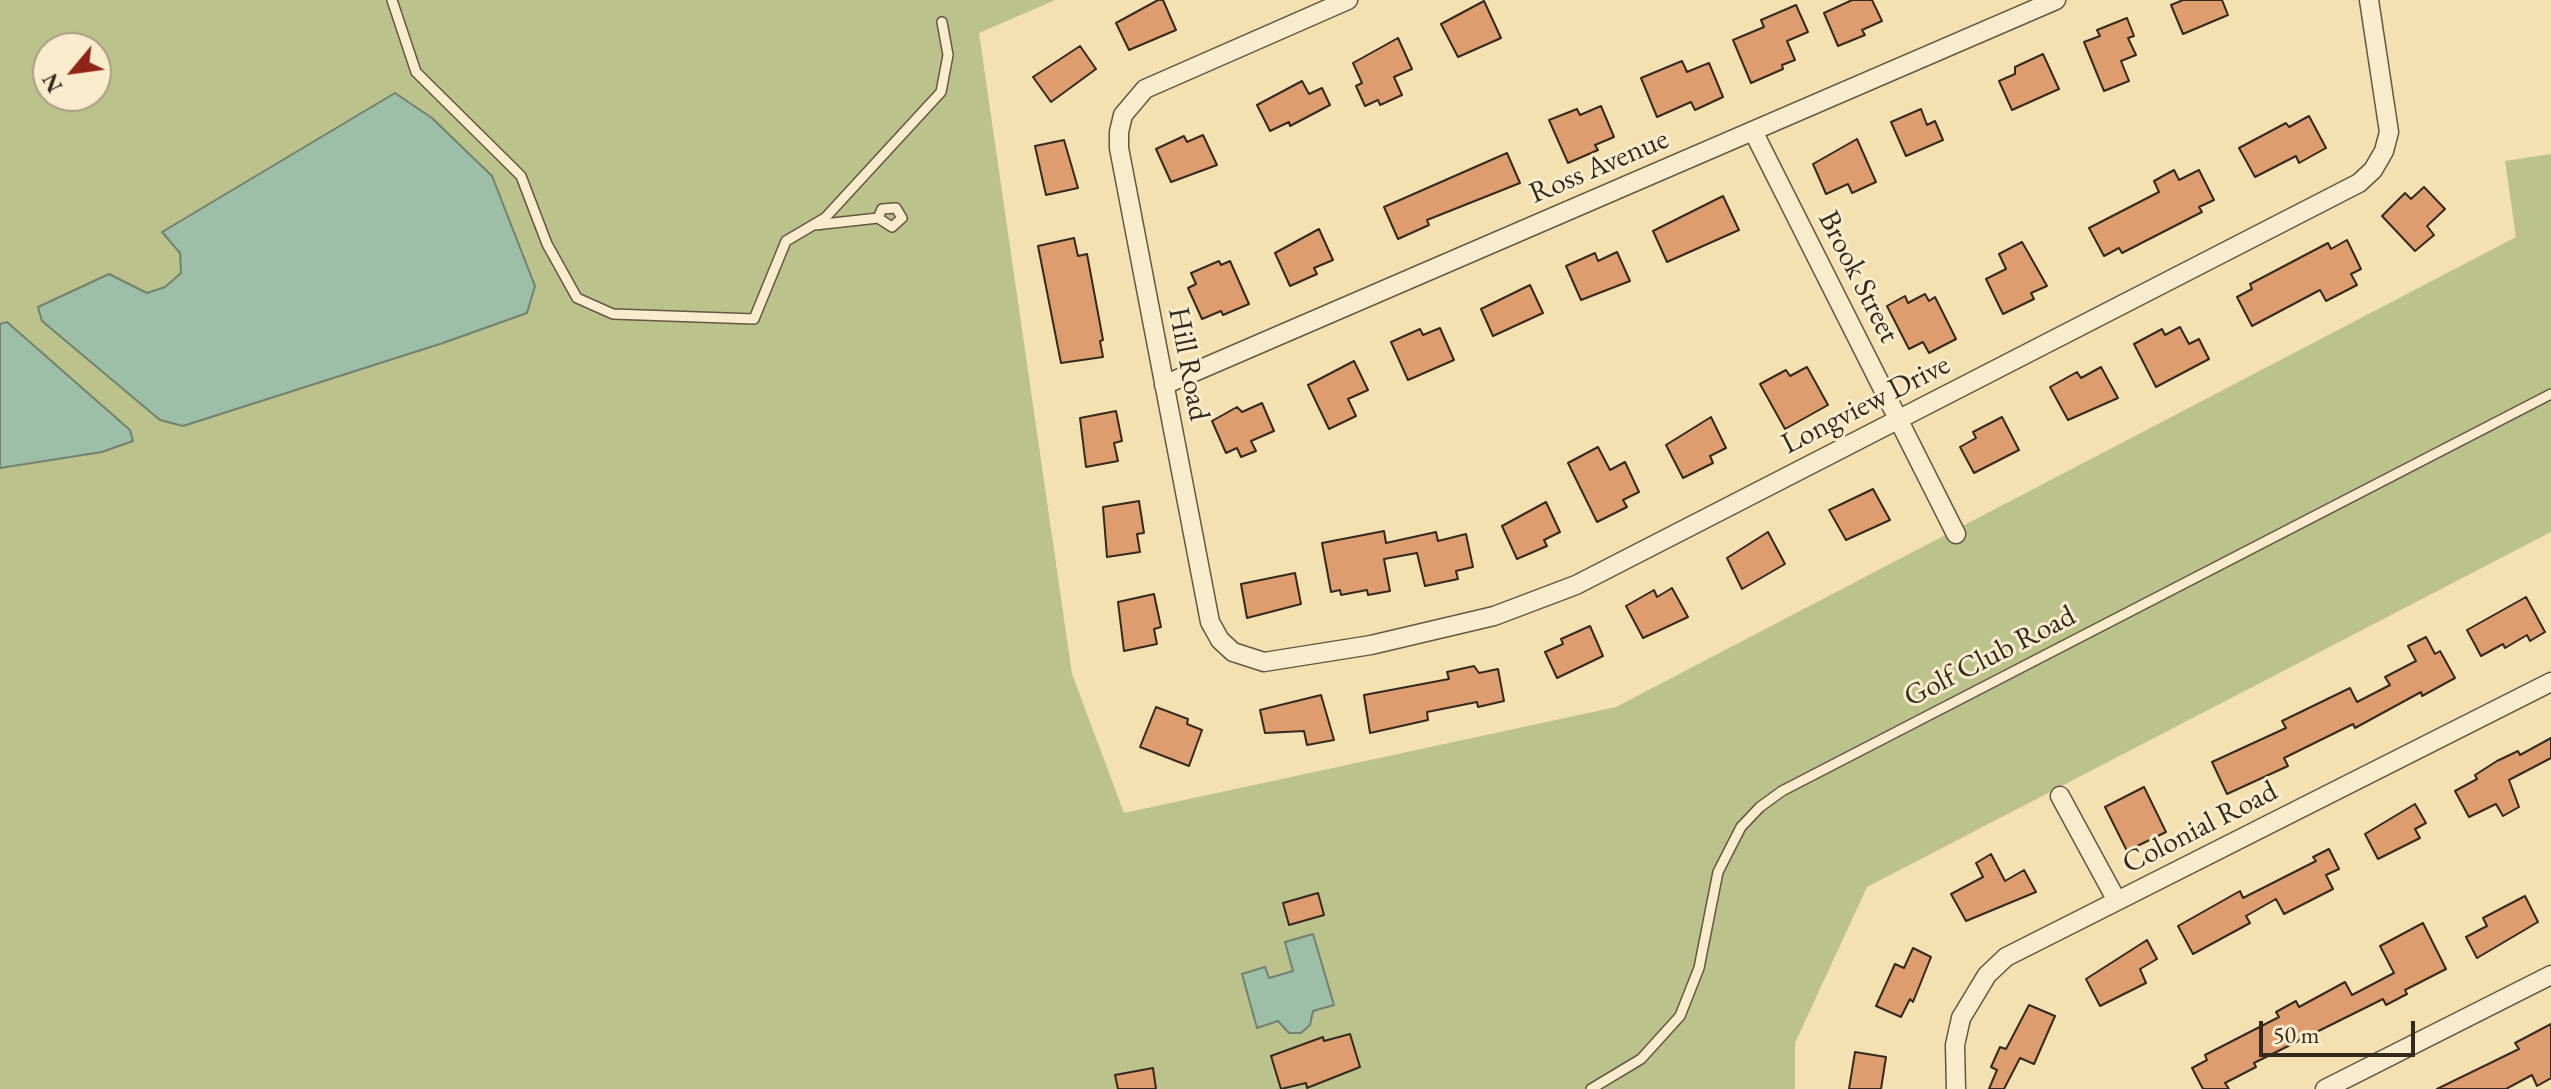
<!DOCTYPE html>
<html>
<head>
<meta charset="utf-8">
<style>
	body { margin:0 }
	#map { position:relative; width:2551px; height:1089px; overflow:hidden; background:#f4e1b1; font-family:"EB Garamond",serif }
	canvas { display:block }
	.north { position:absolute; left:32px; top:32px; width:80px; height:80px; box-sizing:border-box; background:#f8eccc; border:2px solid #aa9e86; border-radius:50%; rotate:241deg; font-size:22px; font-weight:700; line-height:32px; text-align:center; color:#34291e }
	.north::after { content:''; display:block; margin:auto; width:28px; height:36px; background:#8f2418; clip-path:polygon(50% 0,100% 100%,50% 72%,0 100%) }
	.scale { position:absolute; left:2259px; top:1021px; width:156px; height:36px; box-sizing:border-box; border:4px solid #34291e; border-top:0; padding-left:10px; font-size:24px; line-height:28px; white-space:nowrap; color:#34291e; -webkit-text-stroke:6px #f8eccc; paint-order:stroke }
</style>
</head>
<body>
<div id="map">
<canvas width="2551" height="1089"></canvas>
<div class="north">N</div>
<div class="scale">50 m</div>
</div>
<script>
const context = document.querySelector('canvas').getContext('2d');
context.lineJoin = 'round';
function fill(path, color) {
  context.fillStyle = color;
  context.fill(path, 'evenodd');
}
function poly(rows) {
  const path = new Path2D();
  for (const r of rows) {
    path.moveTo(r[0], r[1]);
    for (let i = 2; i < r.length; i += 2) path.lineTo(r[i], r[i + 1]);
  }
  return path;
}
function stroke(path, color, width, dash) {
  context.strokeStyle = color;
  context.lineWidth = width;
  context.lineCap = dash ? 'butt' : 'round';
  context.setLineDash(dash || []);
  context.stroke(path);
}
function write(font, color, halo, rows, align = 'center') {
  context.font = font + ' "EB Garamond",serif';
  context.lineWidth = 6;
  context.setLineDash([]);
  context.textBaseline = 'middle';
  context.strokeStyle = halo;
  context.fillStyle = color;
  for (const [text, x, y, turn = 0] of rows) {
    context.save();
    context.translate(x, y);
    context.rotate((+turn || 0) * Math.PI / 180);
    context.textAlign = isNaN(turn) ? turn : align;
    if (halo) context.strokeText(text, 0, 0);
    context.fillText(text, 0, 0);
    context.restore();
  }
}
fill(poly([
	[0,0,1055,0,979,33,1072,674,1124,813,1616,707,2516,237,2505,161,2551,154,2551,532,1867,887,1795,1043,1795,1089,0,1089],
	[48,48,96,48,96,96,48,96]
]), '#bcc28b');
const water = poly([
	[395,93,432,118,492,176,535,286,527,313,443,343,183,426,160,420,42,321,38,307,109,274,147,293,165,287,181,273,180,253,162,232,395,93],
	[7,322,130,430,133,441,102,452,0,468,0,324,7,322],
	[1313,934,1334,1005,1313,1011,1310,1025,1301,1033,1289,1033,1278,1021,1257,1028,1242,974,1265,967,1269,978,1293,971,1285,942,1313,934]
]);
fill(water, '#9dbea7');
stroke(water, '#738270', 2);
const building = poly([
	[1158,0,1163,0,1176,30,1129,50,1116,23,1158,0],
	[1852,0,1872,0,1882,21,1862,30,1865,35,1838,46,1824,13,1852,0],
	[2183,0,2222,0,2228,15,2183,34,2171,5,2183,0],
	[1484,1,1501,38,1458,57,1441,24,1484,1],
	[1796,5,1808,32,1787,41,1795,60,1782,65,1783,69,1751,83,1733,40,1764,27,1761,20,1796,5],
	[2127,18,2134,36,2128,38,2136,55,2121,61,2129,81,2104,91,2084,42,2100,36,2097,30,2127,18],
	[1398,38,1412,69,1394,77,1402,95,1380,105,1378,100,1365,106,1356,86,1362,83,1353,63,1398,38],
	[1080,46,1096,69,1051,102,1033,77,1080,46],
	[2043,54,2059,89,2012,110,1999,81,2015,74,2015,67,2043,54],
	[1682,61,1687,72,1709,63,1723,97,1695,110,1691,102,1657,117,1641,78,1682,61],
	[1302,81,1309,94,1322,88,1330,105,1290,126,1289,122,1270,131,1257,105,1302,81],
	[1601,106,1614,137,1595,145,1598,150,1568,163,1549,120,1577,109,1580,115,1601,106],
	[1921,109,1927,125,1935,121,1943,140,1906,156,1891,122,1921,109],
	[2309,116,2326,148,2299,163,2296,156,2255,177,2239,148,2286,123,2289,127,2309,116],
	[1203,135,1217,165,1171,182,1156,149,1184,136,1187,142,1203,135],
	[1857,139,1876,182,1852,193,1848,184,1826,194,1813,164,1857,139],
	[1064,140,1078,188,1046,195,1035,146,1064,140],
	[1507,153,1520,183,1427,220,1429,225,1398,239,1384,207,1507,153],
	[2174,170,2179,180,2199,170,2214,200,2199,207,2202,212,2122,253,2119,248,2104,256,2089,228,2159,192,2154,181,2174,170],
	[2424,187,2445,209,2427,226,2434,235,2415,251,2382,216,2405,193,2411,199,2424,187],
	[1723,196,1739,230,1667,262,1653,231,1723,196],
	[1319,229,1333,260,1314,268,1317,274,1290,286,1275,253,1319,229],
	[1074,238,1078,256,1087,254,1103,340,1100,341,1103,357,1061,363,1038,246,1074,238],
	[2347,240,2361,269,2351,274,2357,285,2326,301,2320,290,2252,326,2237,297,2252,289,2250,284,2328,243,2331,249,2347,240],
	[2022,242,2047,286,2031,293,2034,299,2003,314,1986,279,2006,269,1999,254,2022,242],
	[1617,252,1630,281,1581,300,1566,266,1595,253,1598,261,1617,252],
	[1219,261,1221,265,1230,261,1249,304,1223,315,1221,311,1202,319,1188,288,1196,284,1191,273,1219,261],
	[1530,285,1543,313,1493,336,1481,309,1530,285],
	[1925,294,1929,301,1935,297,1956,339,1929,353,1923,342,1909,349,1887,306,1905,296,1908,303,1925,294],
	[2180,327,2189,344,2199,339,2209,359,2156,387,2134,344,2162,329,2165,335,2180,327],
	[1440,328,1454,360,1408,380,1391,342,1420,329,1423,335,1440,328],
	[1354,361,1368,390,1348,399,1356,416,1329,429,1308,385,1354,361],
	[1807,367,1828,405,1785,429,1760,384,1786,370,1790,376,1807,367],
	[2101,367,2118,398,2068,420,2050,387,2077,372,2081,378,2101,367],
	[1262,403,1274,431,1251,441,1256,451,1241,457,1237,448,1226,453,1212,421,1237,407,1242,412,1262,403],
	[1116,411,1122,441,1114,443,1118,461,1086,467,1080,418,1116,411],
	[1711,417,1726,448,1710,456,1713,463,1683,478,1666,445,1711,417],
	[2002,417,2019,450,1974,473,1960,447,1976,438,1973,432,2002,417],
	[1598,447,1610,470,1625,462,1639,492,1623,500,1627,507,1597,522,1568,463,1598,447],
	[1873,489,1890,520,1846,540,1829,510,1873,489],
	[1139,501,1144,533,1137,534,1140,552,1107,557,1103,507,1139,501],
	[1546,502,1560,532,1544,540,1547,546,1517,559,1502,526,1546,502],
	[1384,531,1386,543,1436,532,1438,541,1466,534,1473,567,1456,571,1458,579,1425,586,1417,553,1384,559,1390,591,1368,595,1367,590,1341,595,1340,590,1331,592,1322,543,1384,531],
	[1768,532,1785,564,1742,589,1727,558,1768,532],
	[1295,573,1301,604,1247,618,1241,584,1295,573],
	[1672,588,1688,617,1643,638,1626,606,1654,590,1657,597,1672,588],
	[1154,594,1161,627,1154,629,1157,644,1124,651,1118,602,1154,594],
	[2526,597,2545,632,2530,641,2527,635,2505,648,2503,644,2481,656,2467,630,2526,597],
	[1590,626,1603,656,1557,678,1545,652,1563,644,1561,639,1590,626],
	[2426,637,2435,654,2440,651,2455,678,2422,696,2421,692,2355,728,2353,724,2284,758,2288,766,2227,794,2212,762,2286,728,2282,721,2350,688,2357,702,2390,685,2385,677,2416,661,2408,646,2426,637],
	[1474,666,1479,673,1498,669,1504,701,1478,707,1477,702,1427,712,1428,720,1370,733,1364,695,1449,679,1447,672,1474,666],
	[1321,695,1334,740,1307,745,1304,731,1265,733,1260,710,1321,695],
	[1156,707,1188,719,1187,724,1202,730,1189,766,1140,747,1156,707],
	[2551,738,2551,758,2509,780,2519,807,2503,816,2496,804,2469,817,2455,791,2477,779,2475,775,2497,761,2518,751,2520,755,2551,738],
	[2144,787,2166,832,2127,851,2105,807,2144,787],
	[2415,804,2426,823,2415,829,2420,838,2378,859,2365,834,2415,804],
	[2329,849,2339,869,2326,875,2333,889,2284,914,2276,899,2246,916,2250,923,2193,954,2178,926,2240,891,2243,898,2316,861,2313,857,2329,849],
	[1991,854,2005,881,2024,870,2036,892,1966,921,1951,894,1983,877,1976,863,1991,854],
	[1318,893,1324,915,1289,925,1283,903,1318,893],
	[2525,896,2538,922,2477,958,2466,937,2487,926,2483,918,2525,896],
	[2423,923,2446,969,2405,990,2407,994,2386,1005,2383,999,2254,1063,2256,1067,2225,1083,2229,1089,2203,1089,2192,1068,2207,1060,2205,1055,2279,1017,2276,1012,2296,1001,2299,1007,2345,982,2352,995,2394,973,2380,946,2423,923],
	[2147,940,2157,959,2140,969,2146,983,2100,1006,2086,979,2147,940],
	[1913,948,1931,957,1913,1002,1910,999,1901,1017,1876,1006,1895,964,1904,968,1913,948],
	[2029,1005,2055,1016,2034,1064,2020,1058,2004,1089,1989,1089,1997,1070,1991,1067,2000,1047,2006,1049,2029,1005],
	[2551,1024,2551,1078,2537,1086,2532,1075,2506,1089,2437,1089,2519,1049,2515,1043,2551,1024],
	[1350,1034,1360,1067,1307,1088,1306,1083,1281,1089,1271,1056,1323,1037,1324,1041,1350,1034],
	[1855,1052,1886,1057,1881,1089,1849,1089,1855,1052],
	[1153,1068,1156,1089,1118,1089,1115,1075,1153,1068]
]);
fill(building, '#de9d6f');
stroke(building, '#34291e', 2);
const lane = poly([
	[392,0,416,72,521,176,547,244,577,298,613,314,754,319,786,241,825,218,941,92,948,55,942,22],
	[815,225,878,218,892,227,902,218,896,208,882,209,878,218],
	[1591,1089,1641,1059,1680,1016,1699,968,1718,872,1741,827,1760,807,1782,791,2551,394]
]);
const street = poly([
	[1348,0,1145,89,1123,115,1119,132,1119,148,1210,622,1220,640,1233,652,1264,662,1371,645,1494,616,1576,585,2359,183,2373,170,2384,151,2389,132,2369,0],
	[1753,131,1956,534],
	[1164,385,2056,0],
	[2060,796,2117,901],
	[1956,1089,1955,1045,1961,1018,1987,975,2006,957,2551,682],
	[2325,1089,2551,975]
]);
stroke(lane, '#645743', 12);
stroke(street, '#645743', 21);
stroke(lane, '#f8eccc', 9);
stroke(street, '#f8eccc', 18);
write('30px', '#34291e', '#f8eccc', [
	["Ross Avenue",1599,167,-23],
	["Brook Street",1858,277,63],
	["Hill Road",1188,364,79],
	["Longview Drive",1866,405,-27],
	["Golf Club Road",1990,657,-27],
	["Colonial Road",2200,828,-27]
]);
</script>
</body>
</html>
